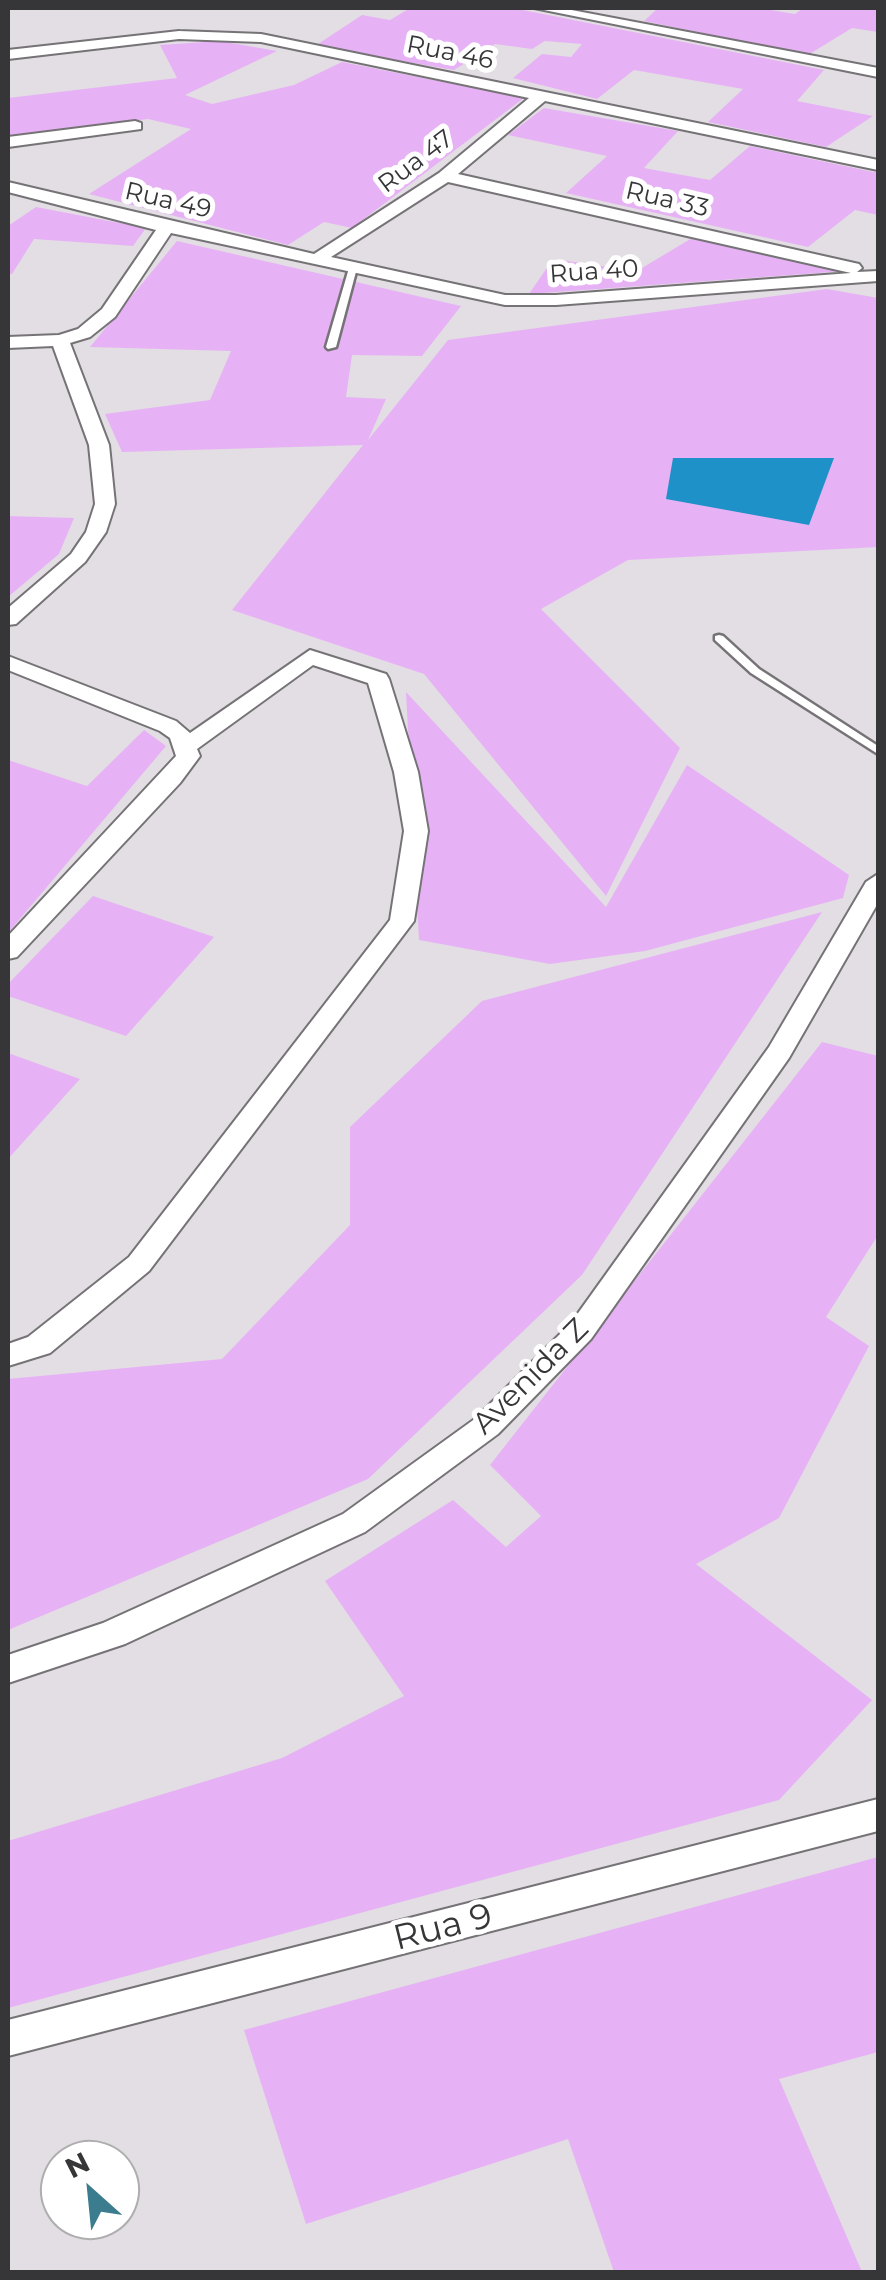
<!DOCTYPE html>
<html>
<head>
<meta charset="utf-8">
<style>
	body { margin:0 }
	#map { position:relative; width:886px; height:2280px; overflow:hidden; background:#e2dee3; font-family:Montserrat,sans-serif }
	canvas { display:block }
	.frame { position:absolute; inset:0; border:10px solid #363537; pointer-events:none }
	.north { position:absolute; left:40px; top:2140px; width:100px; height:100px; box-sizing:border-box; background:#fff; border:2px solid #afaeaf; border-radius:50%; rotate:333deg; font-size:28px; font-weight:700; line-height:40px; text-align:center; color:#363537 }
	.north::after { content:''; display:block; margin:auto; width:35px; height:45px; background:#3b7c8e; clip-path:polygon(50% 0,100% 100%,50% 72%,0 100%) }
</style>
</head>
<body>
<div id="map">
<canvas width="886" height="2280"></canvas>
<div class="frame"></div>
<div class="north">N</div>
</div>
<script>
const context = document.querySelector('canvas').getContext('2d');
context.lineJoin = 'round';
function fill(path, color) {
  context.fillStyle = color;
  context.fill(path, 'evenodd');
}
function poly(rows) {
  const path = new Path2D();
  for (const r of rows) {
    path.moveTo(r[0], r[1]);
    for (let i = 2; i < r.length; i += 2) path.lineTo(r[i], r[i + 1]);
  }
  return path;
}
function stroke(path, color, width, dash) {
  context.strokeStyle = color;
  context.lineWidth = width;
  context.lineCap = dash ? 'butt' : 'round';
  context.setLineDash(dash || []);
  context.stroke(path);
}
function write(font, color, halo, rows, align = 'center') {
  context.font = font + ' Montserrat,sans-serif';
  context.lineWidth = 10;
  context.setLineDash([]);
  context.textBaseline = 'middle';
  context.strokeStyle = halo;
  context.fillStyle = color;
  for (const [text, x, y, turn = 0] of rows) {
    context.save();
    context.translate(x, y);
    context.rotate((+turn || 0) * Math.PI / 180);
    context.textAlign = isNaN(turn) ? turn : align;
    if (halo) context.strokeText(text, 0, 0);
    context.fillText(text, 0, 0);
    context.restore();
  }
}
fill(poly([
	[410,8,513,8,824,70,797,101,873,116,826,147,708,122,743,89,634,70,597,99,513,78,542,54,571,57,582,44,545,41,532,49,495,44,454,70,315,46,362,15,390,20],
	[658,8,759,8,795,14,803,8,878,8,878,32,852,28,808,55,644,21],
	[220,41,277,51,185,95,212,104,294,85,342,62,524,98,352,228,324,222,288,245,89,194,191,129,148,119,8,136,8,98,177,78,160,45],
	[544,108,678,131,644,168,710,180,750,146,878,173,878,215,855,210,808,247,566,193,607,156,508,135],
	[36,207,146,228,133,246,34,239,12,274,8,274,8,226],
	[692,238,846,271,529,294,553,259,637,271],
	[177,241,461,306,422,356,352,355,346,397,386,399,368,440,448,340,827,289,878,298,878,547,628,560,541,609,680,748,606,896,424,674,232,610,363,445,122,452,105,414,210,400,231,351,90,347],
	[8,516,74,518,59,554,8,597],
	[406,692,606,907,687,765,849,875,843,898,645,951,550,964,419,940],
	[144,730,166,746,8,933,8,760,87,786],
	[93,896,214,937,126,1036,8,996,8,984],
	[822,912,582,1275,368,1479,8,1630,8,1379,222,1359,350,1225,350,1127,482,1001],
	[822,1042,878,1056,878,1235,826,1317,869,1346,779,1518,696,1564,872,1700,779,1800,8,2008,8,1841,282,1758,404,1696,325,1581,453,1500,506,1547,541,1516,490,1465],
	[8,1053,80,1079,8,1159],
	[878,1857,878,2052,779,2079,862,2272,614,2272,568,2139,306,2224,244,2030]
]), '#e7b2f5');
fill(poly([
	[673,458,834,458,809,525,666,499]
]), '#1e91c8');
const lane = poly([
	[353,265,357,268,336,347,328,349,326,347,349,268,353,265],
	[719,635,723,636,759,669,878,746,878,754,751,673,715,640,715,636,719,635]
]);
const street = poly([
	[534,8,561,8,878,68,878,77,534,8],
	[179,31,261,34,878,160,878,170,545,101,458,174,859,264,862,268,857,272,878,271,878,281,556,305,505,305,171,233,115,317,90,337,70,343,109,445,115,504,106,532,85,562,16,624,8,625,8,608,71,554,86,532,95,504,89,445,53,346,8,348,8,337,59,335,78,329,102,309,156,230,8,192,8,182,314,254,439,173,529,98,261,42,179,39,8,59,8,50,179,31],
	[448,182,851,273,556,295,505,295,331,257,448,182],
	[135,121,141,123,141,129,8,147,8,137,135,121],
	[310,650,386,674,389,679,418,772,428,831,414,921,149,1271,50,1353,8,1366,8,1344,28,1337,129,1257,390,920,404,831,394,772,368,683,313,665,197,749,200,756,180,783,17,957,8,959,8,936,176,756,170,738,160,731,8,670,8,656,176,721,190,733,310,650],
	[878,874,878,903,789,1058,591,1339,498,1434,365,1532,125,1644,8,1683,8,1655,103,1623,343,1514,476,1418,571,1323,769,1047,866,882,878,874],
	[878,1799,878,1831,8,2056,8,2020,878,1799]
]);
stroke(lane, '#767377', 5);
stroke(street, '#767377', 4);
fill(lane, '#fff');
fill(street, '#fff');
write('25px', '#363537', '#fff', [
	["Rua 46",450,53,11],
	["Rua 47",416,162,-37],
	["Rua 33",667,200,13],
	["Rua 49",168,201,13],
	["Rua 40",594,272,-4]
]);
write('30px', '#363537', '#fff', [
	["Avenida Z",531,1377,-45]
]);
write('35px', '#363537', '#fff', [
	["Rua 9",443,1928,-14]
]);
</script>
</body>
</html>
